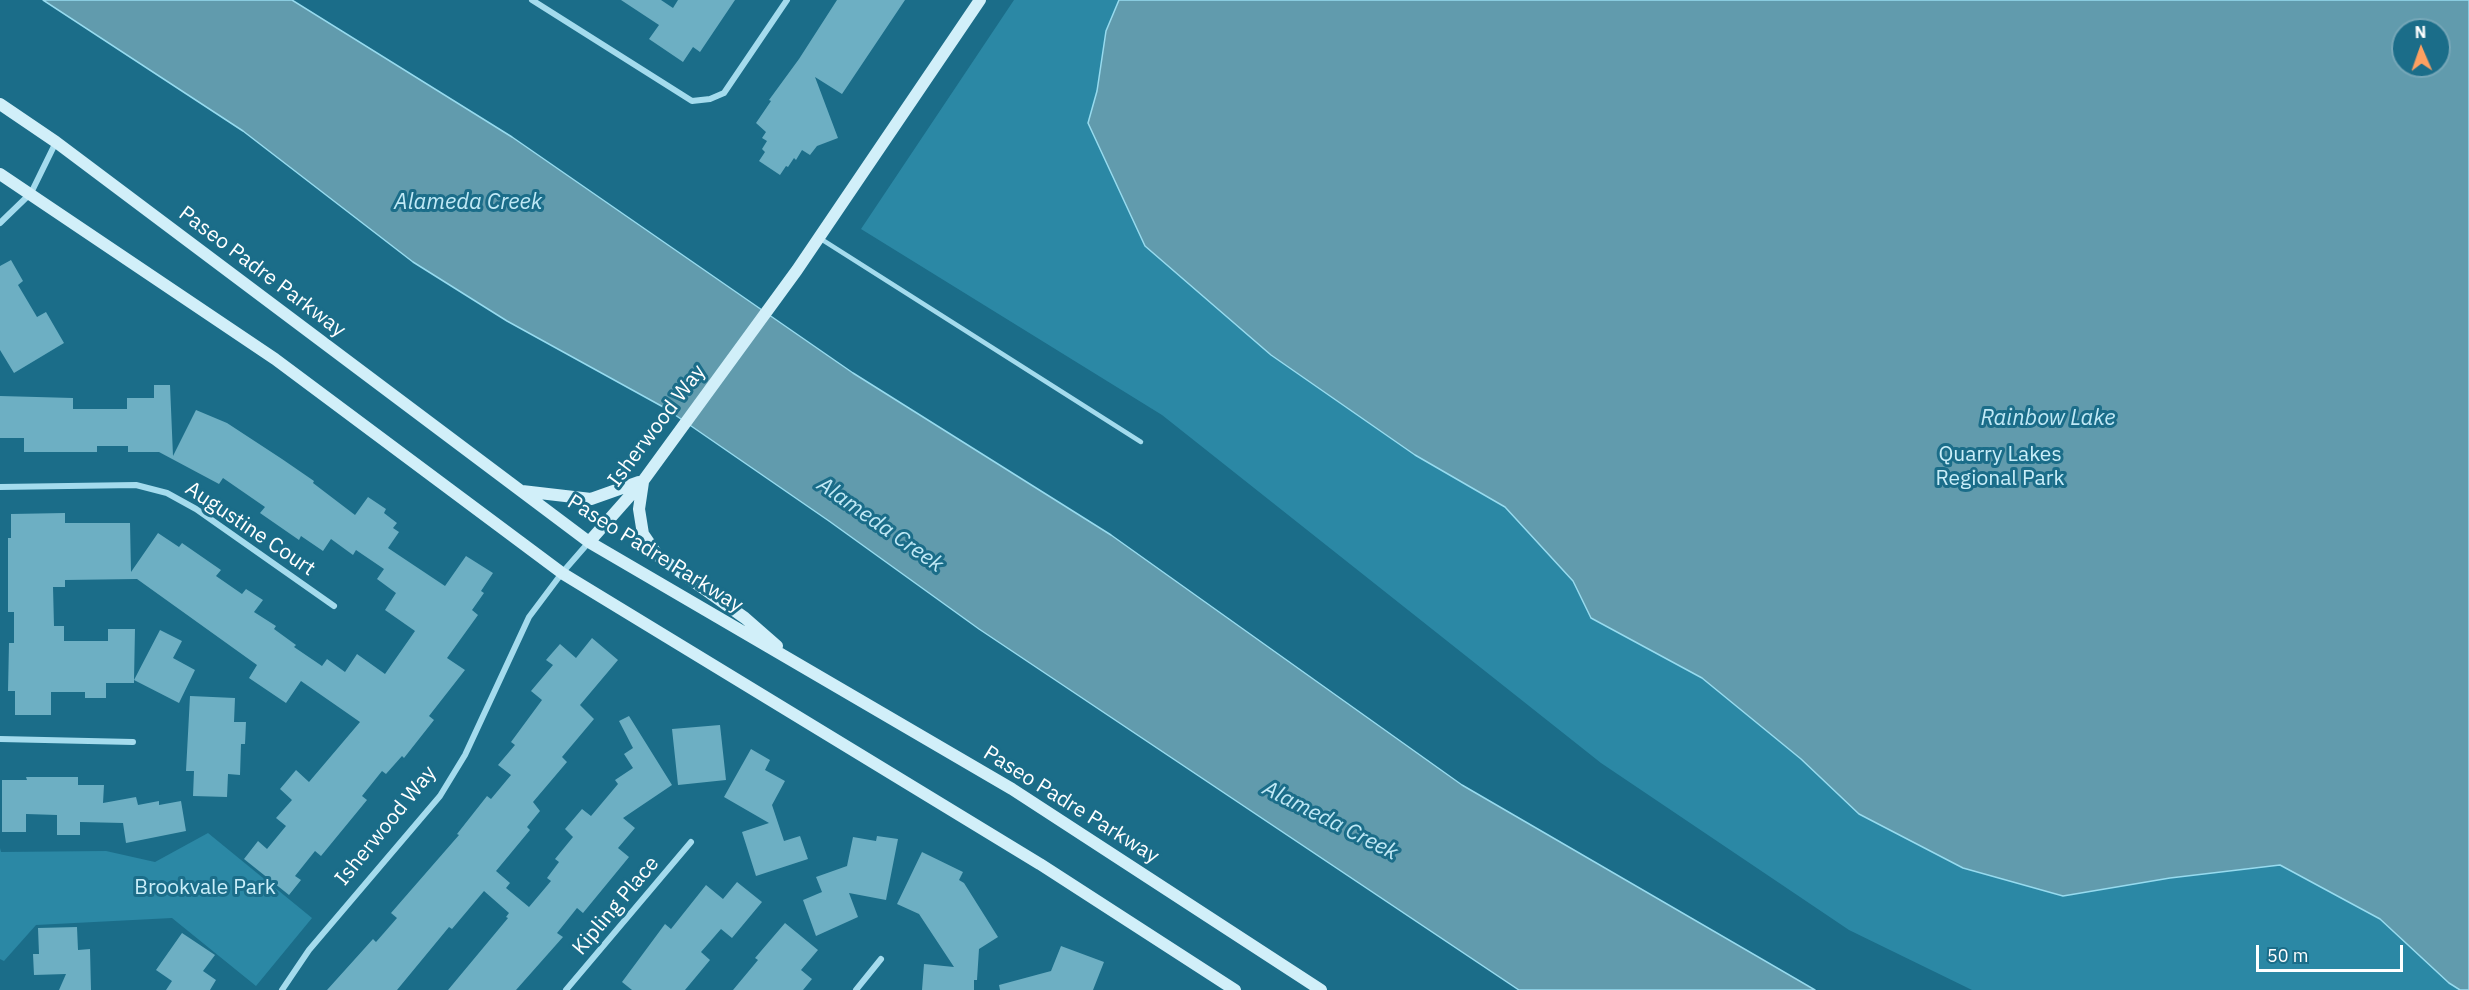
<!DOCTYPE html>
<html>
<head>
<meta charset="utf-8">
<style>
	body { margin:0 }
	#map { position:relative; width:2469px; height:990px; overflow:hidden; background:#1b6d89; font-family:"IBM Plex Sans",sans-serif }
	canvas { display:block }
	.north { position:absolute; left:2391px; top:18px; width:60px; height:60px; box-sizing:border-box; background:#1b6d89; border:2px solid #76a7b8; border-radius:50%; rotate:358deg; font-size:16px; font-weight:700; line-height:24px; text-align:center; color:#fff }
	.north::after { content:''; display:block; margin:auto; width:21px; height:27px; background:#fea061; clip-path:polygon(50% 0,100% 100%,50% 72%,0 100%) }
	.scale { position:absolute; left:2256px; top:945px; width:147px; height:27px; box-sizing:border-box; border:3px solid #fff; border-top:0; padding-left:8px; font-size:18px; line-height:21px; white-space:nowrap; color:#fff; -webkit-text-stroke:4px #1b6d89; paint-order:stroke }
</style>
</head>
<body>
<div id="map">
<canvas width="2469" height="990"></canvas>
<div class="north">N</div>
<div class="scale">50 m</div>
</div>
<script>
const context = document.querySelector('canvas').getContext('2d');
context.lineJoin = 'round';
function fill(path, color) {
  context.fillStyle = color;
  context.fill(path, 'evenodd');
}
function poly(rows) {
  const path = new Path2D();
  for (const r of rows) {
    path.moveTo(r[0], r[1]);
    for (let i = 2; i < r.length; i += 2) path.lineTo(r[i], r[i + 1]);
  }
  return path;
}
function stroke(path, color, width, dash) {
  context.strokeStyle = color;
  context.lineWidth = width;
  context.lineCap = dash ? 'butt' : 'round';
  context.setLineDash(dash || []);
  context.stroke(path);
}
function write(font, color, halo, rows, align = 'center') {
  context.font = font + ' "IBM Plex Sans",sans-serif';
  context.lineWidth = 6;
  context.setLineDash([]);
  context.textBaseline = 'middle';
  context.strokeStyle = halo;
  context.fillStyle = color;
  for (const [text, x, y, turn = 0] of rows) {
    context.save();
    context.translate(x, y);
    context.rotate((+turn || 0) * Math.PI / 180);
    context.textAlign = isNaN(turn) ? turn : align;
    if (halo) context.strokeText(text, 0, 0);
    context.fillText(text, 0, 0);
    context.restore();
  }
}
fill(poly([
	[1014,0,2469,0,2469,990,1972,990,1849,930,1601,763,1162,415,861,229],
	[2403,30,2439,30,2439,66,2403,66],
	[208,833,312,918,256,986,172,918,36,925,4,961,0,959,0,848,1,852,106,851,155,862]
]), '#2b88a5');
const water = poly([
	[43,0,292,0,512,137,853,373,1111,535,1462,785,1815,990,1519,990,979,629,829,521,665,408,507,321,413,262,243,131,43,0],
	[1119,0,2469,0,2469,990,2460,990,2449,983,2380,919,2280,865,2170,878,2063,896,1963,868,1859,814,1801,759,1702,678,1591,618,1573,581,1505,507,1415,455,1271,355,1145,246,1088,123,1097,91,1106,31,1119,0],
	[2403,30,2439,30,2439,66,2403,66,2403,30]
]);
fill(water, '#619bad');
stroke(water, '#97dbef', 1.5);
fill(poly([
	[621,0,661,0,673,8,678,0,735,0,700,52,693,47,683,62,649,39,659,25],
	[837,0,905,0,842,94,815,77,838,138,817,146,810,155,802,150,796,160,794,158,788,167,786,166,780,175,759,161,765,152,762,149,767,141,762,138,766,132,756,123,771,101,769,100,799,59],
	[11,260,23,281,18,285,37,317,46,312,64,343,14,373,0,350,0,266],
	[154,385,170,385,173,456,196,410,227,423,282,459,314,481,313,483,355,515,368,497,386,509,384,513,397,523,393,528,399,532,388,548,445,586,466,556,493,573,481,591,484,593,472,610,478,615,447,658,465,670,429,716,434,720,404,758,402,756,386,774,382,771,362,796,367,800,321,856,315,851,295,876,301,880,289,895,244,859,258,841,267,849,286,826,276,818,292,800,280,789,296,770,309,782,360,722,301,681,286,703,249,678,257,665,137,579,65,580,65,587,53,587,54,626,64,626,64,641,108,641,108,629,135,629,134,680,160,630,182,641,173,658,195,670,179,703,134,680,134,683,106,683,106,698,85,698,85,692,51,692,51,715,15,715,15,691,8,691,9,643,14,643,14,612,8,612,8,538,11,538,11,514,65,513,65,523,130,523,131,572,158,533,179,547,182,543,221,570,216,576,242,594,246,589,263,600,254,612,276,626,274,629,296,645,294,647,322,666,327,659,345,672,357,654,385,674,415,631,385,610,396,593,377,579,384,569,356,550,353,555,331,539,323,551,301,536,299,540,260,513,265,507,223,478,219,484,159,452,128,452,128,446,97,446,97,452,24,452,24,438,0,438,0,396,73,398,73,409,127,409,127,398,154,398],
	[592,638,618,660,580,705,594,719,562,757,567,762,533,802,540,811,527,827,530,830,496,871,510,883,506,888,529,907,551,881,547,878,559,862,555,859,573,837,565,829,582,809,591,816,618,784,615,780,633,768,624,754,633,748,619,721,629,716,672,785,623,818,635,828,618,848,629,857,583,913,577,908,557,933,563,937,516,990,448,990,508,918,506,917,509,913,484,891,452,929,449,927,397,990,327,990,373,939,376,942,397,918,391,913,459,835,457,834,487,796,491,799,511,775,498,765,515,745,511,742,542,700,531,691,553,665,546,660,560,644,576,658],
	[190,696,235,698,234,722,246,722,245,744,241,744,240,775,228,774,227,797,193,796,194,771,186,771],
	[720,725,726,780,678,785,672,729],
	[751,749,770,760,765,770,785,781,772,805,784,841,800,836,808,859,756,876,742,832,769,823,724,797],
	[26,777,78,777,78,785,104,785,103,803,136,797,138,805,159,801,159,805,181,801,186,831,126,843,123,823,80,822,80,835,57,835,57,815,26,814,26,832,2,832,2,780,27,780],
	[877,836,898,839,886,900,849,893,858,917,816,936,803,900,822,892,816,877,847,866,853,837,876,841],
	[922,852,963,872,959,880,964,883,998,937,979,949,977,980,974,980,974,990,922,990,924,964,954,967,919,914,897,904],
	[737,882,762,902,732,938,721,929,701,952,710,960,685,990,632,990,622,982,665,924,671,929,706,885,723,899],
	[785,923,818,950,801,970,812,979,803,990,733,990,758,960,755,958],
	[77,927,78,950,90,949,91,990,59,990,66,974,34,975,33,954,39,954,38,928],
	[182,933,215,955,203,971,216,980,210,990,166,990,172,981,156,970],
	[1061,946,1104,962,1093,990,1000,990,999,985,1051,971]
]), '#6dafc3');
stroke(poly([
	[821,239,1141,442]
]), '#a4dbed', 4.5);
stroke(poly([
	[532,0,692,101,710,99,724,93,787,0],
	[0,223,31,193,56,142],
	[0,487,136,485,167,493,196,509,334,606],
	[0,739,133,742],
	[282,990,309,950,440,796,465,755,529,617,562,573,589,542],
	[566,990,691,842],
	[856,990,881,959]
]), '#a4dbed', 6);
stroke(poly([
	[0,104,56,142,589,542,1012,789,1321,990],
	[0,174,275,359,562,573,1040,864,1235,990],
	[643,482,639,509,643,534,658,556,745,618,777,646],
	[522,491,591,499,639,482],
	[589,542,643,481,797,270,980,0]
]), '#d1eff9', 12);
write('21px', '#fff', '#1b6d89', [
	["Paseo Padre Parkway",262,272,37],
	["Isherwood Way",657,426,-53],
	["Augustine Court",250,529,34],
	["Paseo Padre Parkway",655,554,32],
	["Paseo Padre Parkway",1071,805,32],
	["Isherwood Way",386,826,-51],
	["Kipling Place",616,906,-50]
]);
write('21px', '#caeef9', '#1b6d89', [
	["Quarry Lakes",2000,455],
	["Regional Park",2000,479],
	["Brookvale Park",205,888]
]);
write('italic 22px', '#c0e9f6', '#1b6d89', [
	["Alameda Creek",468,203],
	["Rainbow Lake",2048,419],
	["Alameda Creek",880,525,35],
	["Alameda Creek",1330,821,27]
]);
</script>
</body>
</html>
